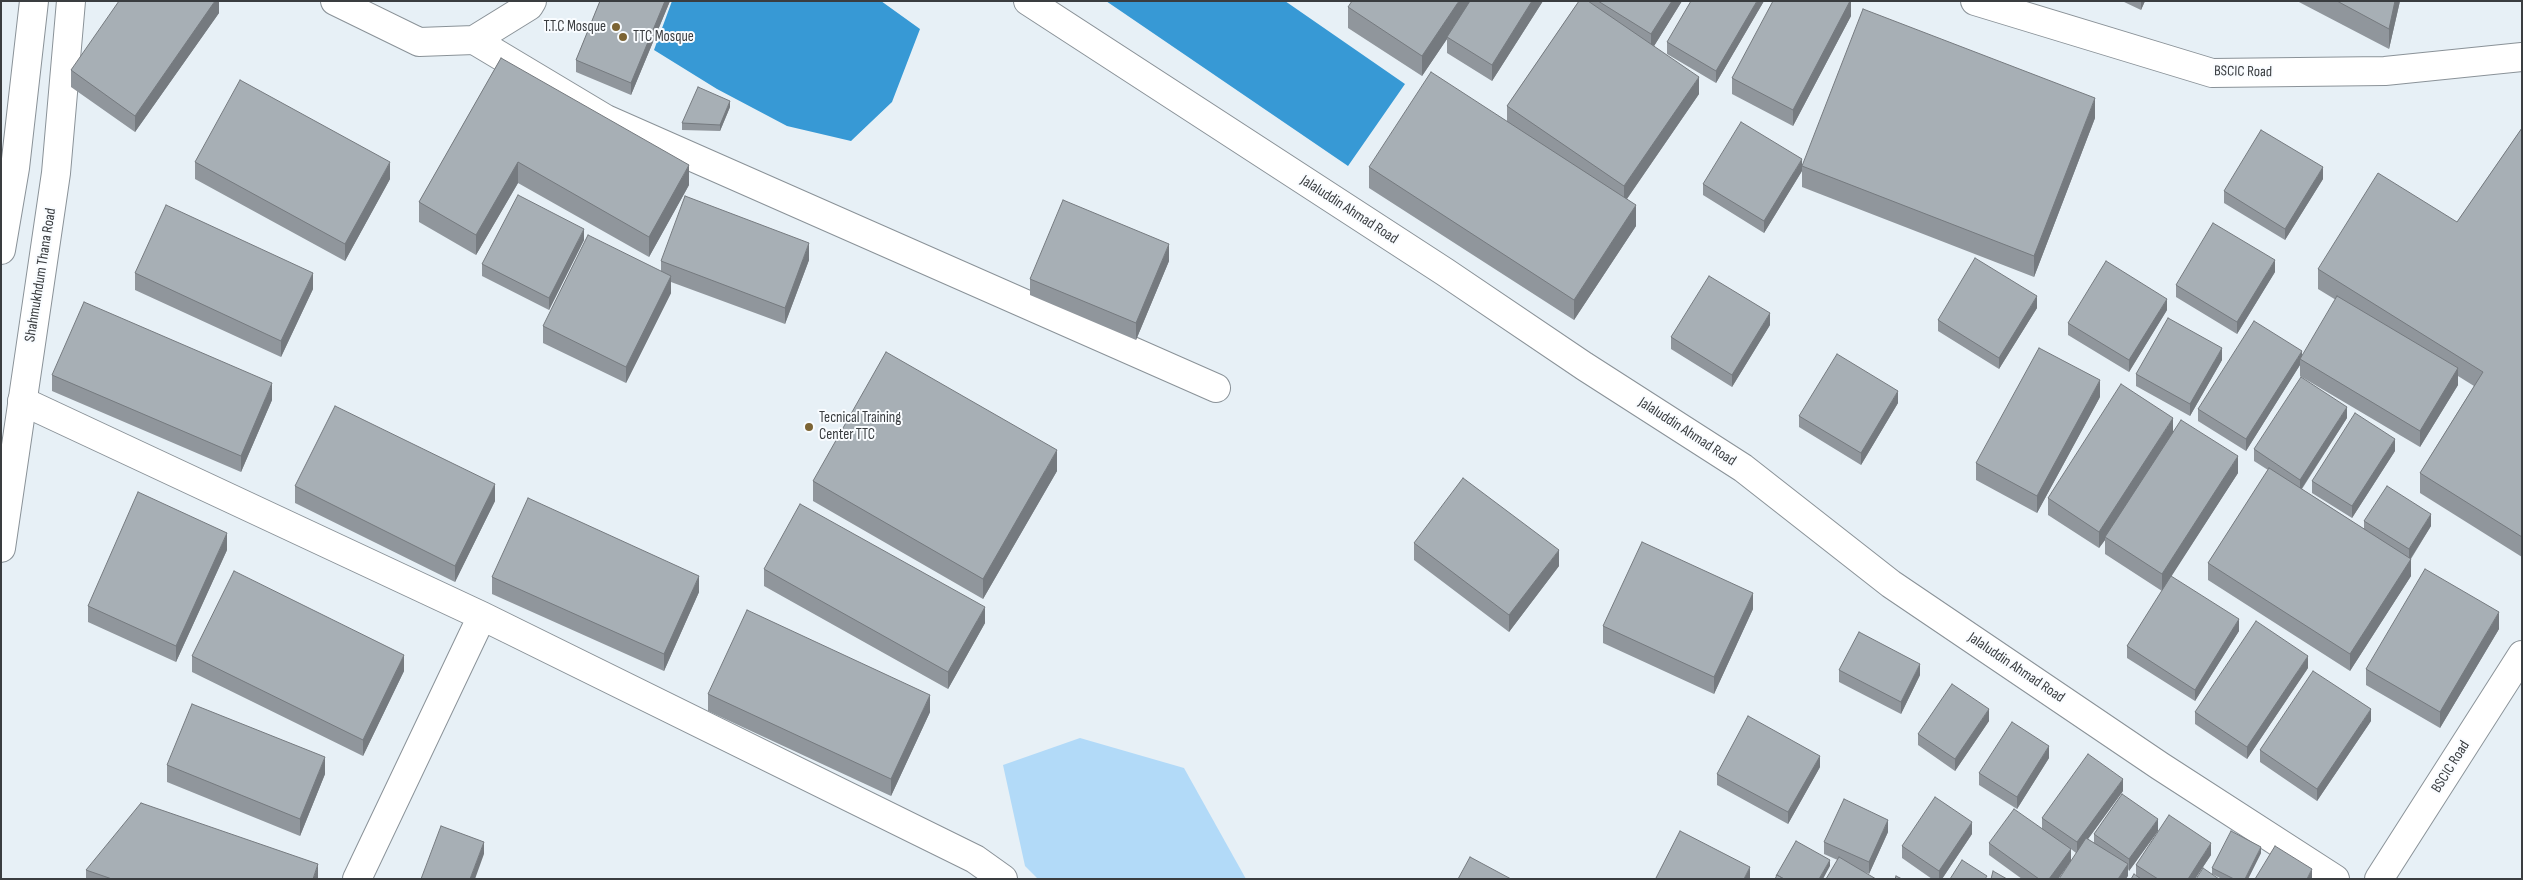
<!DOCTYPE html>
<html>
<head>
<meta charset="utf-8">
<style>
	body { margin:0 }
	#map { position:relative; width:2523px; height:880px; overflow:hidden; background:#e7f0f6; font-family:"Sofia Sans Condensed",sans-serif }
	canvas { display:block }
	.frame { position:absolute; inset:0; border:2px solid #3a3d40; pointer-events:none }
</style>
</head>
<body>
<div id="map">
<canvas width="2523" height="880"></canvas>
<div class="frame"></div>
</div>
<script>
const context = document.querySelector('canvas').getContext('2d');
context.lineJoin = 'round';
function fill(path, color) {
  context.fillStyle = color;
  context.fill(path, 'evenodd');
}
function poly(rows) {
  const path = new Path2D();
  for (const r of rows) {
    path.moveTo(r[0], r[1]);
    for (let i = 2; i < r.length; i += 2) path.lineTo(r[i], r[i + 1]);
  }
  return path;
}
function stroke(path, color, width, dash) {
  context.strokeStyle = color;
  context.lineWidth = width;
  context.lineCap = dash ? 'butt' : 'round';
  context.setLineDash(dash || []);
  context.stroke(path);
}
function write(font, color, halo, rows, align = 'center') {
  context.font = font + ' "Sofia Sans Condensed",sans-serif';
  context.lineWidth = 4;
  context.setLineDash([]);
  context.textBaseline = 'middle';
  context.strokeStyle = halo;
  context.fillStyle = color;
  for (const [text, x, y, turn = 0] of rows) {
    context.save();
    context.translate(x, y);
    context.rotate((+turn || 0) * Math.PI / 180);
    context.textAlign = isNaN(turn) ? turn : align;
    if (halo) context.strokeText(text, 0, 0);
    context.fillText(text, 0, 0);
    context.restore();
  }
}
fill(poly([
	[1080,738,1184,768,1246,879,1038,879,1025,866,1003,765]
]), '#b2daf8');
fill(poly([
	[672,1,881,1,920,29,892,102,851,141,787,126,717,89,654,50],
	[1106,1,1285,1,1405,84,1348,166]
]), '#3799d5');
const minor = poly([
	[1975,1,2212,73,2385,71,2522,57],
	[474,40,606,119,1216,388],
	[22,401,482,616,975,859,1003,879],
	[357,879,482,616],
	[2379,879,2522,655]
]);
const tertiary = poly([
	[335,1,419,42,474,40,529,6,532,1],
	[1028,1,1445,272,1584,366,1743,468,1891,584,2160,766,2335,879]
]);
const secondary = poly([
	[1,250,15,168,34,1],
	[1,548,56,173,71,1]
]);
stroke(minor, '#8a9298', 30);
stroke(tertiary, '#8a9298', 30);
stroke(secondary, '#8a9298', 30);
stroke(minor, '#fff', 28);
stroke(tertiary, '#fff', 28);
stroke(secondary, '#fff', 28);
fill(poly([
	[219,1,219,13,135,132,71,87,71,70],
	[600,1,670,1,631,95,576,72,576,60],
	[1543,1,1492,81,1447,53,1447,39,1422,76,1348,28,1348,7],
	[1579,1,1682,1,1654,46,1699,94,1627,199,1636,226,1574,320,1369,188,1369,167,1507,121,1507,106],
	[1764,1,1716,83,1667,54,1667,42],
	[1851,1,1851,16,1793,126,1732,94,1732,78],
	[2122,1,2145,1,2141,10],
	[2297,1,2400,1,2389,49],
	[501,58,689,185,649,257,518,183,476,255,419,222,419,202],
	[730,107,720,131,682,130,682,123],
	[2095,118,2034,277,1802,187,1802,166],
	[2522,128,2522,557,2420,493,2420,473,2474,386,2458,376,2458,385,2420,447,2300,376,2300,365,2246,451,2198,421,2198,409,2302,357,2336,300,2318,289,2318,269,2457,222],
	[195,162,390,179,345,261,195,179],
	[1802,171,1764,233,1703,195,1703,184],
	[2323,179,2285,240,2224,203,2224,191],
	[584,240,549,310,482,276,482,264],
	[809,260,785,324,671,282,671,293,626,383,543,343,543,326,661,271,661,261],
	[1169,261,1136,340,1030,295,1030,279],
	[2275,272,2237,334,2176,297,2176,285],
	[135,273,313,289,281,357,135,290],
	[2037,308,1999,369,1938,331,1938,320],
	[2167,310,2129,372,2068,335,2068,323],
	[1770,325,1732,387,1671,349,1671,337],
	[2222,360,2190,416,2136,386,2136,374],
	[52,375,272,400,241,472,52,391],
	[2100,397,2037,513,1976,480,1976,463],
	[1898,403,1861,465,1799,427,1799,416],
	[2347,418,2302,489,2364,529,2364,521,2431,526,2411,559,2411,576,2350,671,2208,580,2208,563,2268,470,2254,461,2254,449],
	[2173,431,2238,473,2171,576,2239,631,2195,701,2127,658,2127,646,2162,591,2105,554,2105,540,2099,548,2048,515,2048,498],
	[2395,451,2352,518,2312,493,2312,481],
	[1057,471,983,599,813,501,813,481],
	[295,486,495,501,455,582,295,503],
	[1414,543,1559,566,1509,632,1414,560],
	[227,550,176,662,88,622,88,606],
	[764,569,985,623,948,689,764,586],
	[492,577,699,592,664,671,492,594],
	[1753,609,1714,694,1603,643,1603,626],
	[2499,629,2440,728,2366,685,2366,669],
	[192,656,404,671,363,756,192,672],
	[2308,668,2247,759,2195,724,2195,712],
	[1839,670,1920,675,1901,714,1839,682],
	[708,694,930,712,891,796,708,711],
	[1989,721,1955,771,1918,745,1918,734],
	[2371,721,2317,801,2260,762,2260,750],
	[2049,758,2017,809,1979,785,1979,773],
	[167,765,325,774,300,836,167,782],
	[1820,767,1788,824,1717,785,1717,774],
	[2123,791,2088,839,2094,843,2094,834,2158,831,2129,871,2128,869,2128,876,2076,853,2071,849,2071,861,2058,879,2022,879,1989,855,1989,843,2042,829,2042,818],
	[1888,832,1869,874,1824,854,1824,842],
	[1972,834,1942,879,1932,879,1902,858,1902,846],
	[2261,853,2248,879,2222,879,2212,874,2212,868],
	[2211,855,2195,879,2131,879,2136,876,2136,865],
	[86,870,318,879,86,879]
]), '#90969c');
fill(poly([
	[215,1,219,1,219,13,135,132,135,116],
	[665,1,670,1,631,95,631,83],
	[1459,1,1472,1,1447,37,1447,39,1422,76,1422,56],
	[1532,1,1543,1,1492,81,1492,65],
	[1672,1,1682,1,1651,51,1651,34],
	[1757,1,1764,1,1716,83,1716,71],
	[1850,1,1851,1,1851,16,1793,126,1793,110],
	[2141,1,2145,1,2141,10],
	[2395,1,2400,1,2389,49,2389,29],
	[1699,77,1699,94,1624,203,1624,186],
	[2095,98,2095,118,2034,277,2034,256],
	[730,101,730,107,720,131,720,125],
	[1802,159,1802,171,1764,233,1764,221],
	[390,162,390,179,345,261,345,244],
	[518,162,518,183,476,255,476,235],
	[689,165,689,185,649,257,649,237],
	[2323,167,2323,179,2285,240,2285,229],
	[1636,205,1636,226,1574,320,1574,300],
	[584,229,584,240,549,310,549,298],
	[809,243,809,260,785,324,785,308],
	[1169,244,1169,261,1136,340,1136,323],
	[2275,260,2275,272,2237,334,2237,322],
	[313,273,313,289,281,357,281,341],
	[671,276,671,293,626,383,626,367],
	[2037,296,2037,308,1999,369,1999,358],
	[2167,299,2167,310,2129,372,2129,360],
	[1770,313,1770,325,1732,387,1732,375],
	[2222,348,2222,360,2190,416,2190,404],
	[2302,351,2302,360,2300,359,2300,365,2246,451,2246,439],
	[2458,368,2458,385,2420,447,2420,431],
	[2100,380,2100,397,2037,513,2037,496],
	[272,383,272,400,241,472,241,456],
	[1898,391,1898,403,1861,465,1861,453],
	[2347,407,2347,418,2300,491,2300,480],
	[2173,418,2173,434,2105,537,2105,540,2099,548,2099,532],
	[2395,439,2395,451,2352,518,2352,506],
	[1057,450,1057,471,983,599,983,579],
	[2238,456,2238,473,2162,591,2162,574],
	[495,484,495,501,455,582,455,566],
	[2431,514,2431,526,2409,561,2409,549],
	[227,533,227,550,176,662,176,646],
	[1559,550,1559,566,1509,632,1509,615],
	[2411,559,2411,576,2350,671,2350,654],
	[699,576,699,592,664,671,664,654],
	[1753,593,1753,609,1714,694,1714,677],
	[985,607,985,623,948,689,948,672],
	[2499,612,2499,629,2440,728,2440,712],
	[2239,619,2239,631,2195,701,2195,690],
	[404,655,404,671,363,756,363,740],
	[2308,656,2308,668,2247,759,2247,747],
	[1920,664,1920,675,1901,714,1901,702],
	[930,695,930,712,891,796,891,779],
	[1989,709,1989,721,1955,771,1955,759],
	[2371,709,2371,721,2317,801,2317,789],
	[2049,746,2049,758,2017,809,2017,797],
	[1820,756,1820,767,1788,824,1788,812],
	[325,757,325,774,300,836,300,819],
	[2123,779,2123,791,2077,854,2077,842],
	[2158,819,2158,831,2129,871,2129,859],
	[1888,820,1888,832,1869,874,1869,862],
	[1972,822,1972,834,1942,879,1939,879,1939,871],
	[484,842,484,854,475,879,470,879],
	[2211,843,2211,855,2195,879,2188,879],
	[2261,847,2261,853,2248,879,2245,879],
	[2071,849,2071,861,2058,879,2049,879],
	[1830,860,1830,866,1823,879,1819,879],
	[318,864,318,879,313,879],
	[2128,864,2128,876,2126,879,2118,879],
	[1750,867,1750,879,1744,879],
	[2312,869,2312,879,2307,879]
]), '#757a7f');
const building = poly([
	[119,1,215,1,135,116,71,70,119,1],
	[600,1,665,1,631,83,576,60,600,1],
	[1352,1,1459,1,1422,56,1348,7,1352,1],
	[1470,1,1532,1,1492,65,1447,37,1470,1],
	[1579,1,1588,1,1699,77,1624,186,1507,106,1579,1],
	[1598,1,1672,1,1651,34,1598,1],
	[1691,1,1757,1,1716,71,1667,42,1691,1],
	[1773,1,1850,1,1793,110,1732,78,1773,1],
	[2337,1,2395,1,2389,29,2337,1],
	[1863,9,2095,98,2034,256,1802,166,1863,9],
	[501,58,689,165,649,237,518,162,476,235,419,202,501,58],
	[1431,72,1636,205,1574,300,1369,167,1431,72],
	[240,80,390,162,345,244,195,162,240,80],
	[698,87,730,101,720,125,682,123,698,87],
	[1741,122,1802,159,1764,221,1703,184,1741,122],
	[2522,128,2522,537,2420,473,2483,372,2318,269,2378,173,2457,222,2522,128],
	[2261,130,2323,167,2285,229,2224,191,2261,130],
	[518,195,584,229,549,298,482,264,518,195],
	[685,196,809,243,785,308,661,261,685,196],
	[1063,200,1169,244,1136,323,1030,279,1063,200],
	[166,205,313,273,281,341,135,273,166,205],
	[2213,223,2275,260,2237,322,2176,285,2213,223],
	[588,235,671,276,626,367,543,326,588,235],
	[1975,258,2037,296,1999,358,1938,320,1975,258],
	[2106,261,2167,299,2129,360,2068,323,2106,261],
	[1709,276,1770,313,1732,375,1671,337,1709,276],
	[2337,296,2458,368,2420,431,2300,359,2337,296],
	[84,302,272,383,241,456,52,375,84,302],
	[2168,318,2222,348,2190,404,2136,374,2168,318],
	[2254,321,2302,351,2246,439,2198,409,2254,321],
	[2039,348,2100,380,2037,496,1976,463,2039,348],
	[886,352,1057,450,983,579,813,481,886,352],
	[1837,354,1898,391,1861,453,1799,416,1837,354],
	[2301,377,2347,407,2300,480,2254,449,2301,377],
	[2121,384,2173,418,2099,532,2048,498,2121,384],
	[335,406,495,484,455,566,295,486,335,406],
	[2355,413,2395,439,2352,506,2312,481,2355,413],
	[2181,420,2238,456,2162,574,2105,537,2181,420],
	[2269,468,2411,559,2350,654,2208,563,2269,468],
	[1463,478,1559,550,1509,615,1414,543,1463,478],
	[2387,486,2431,514,2409,549,2364,521,2387,486],
	[138,492,227,533,176,646,88,606,138,492],
	[528,498,699,576,664,654,492,577,528,498],
	[800,504,985,607,948,672,764,569,800,504],
	[1642,542,1753,593,1714,677,1603,626,1642,542],
	[2425,569,2499,612,2440,712,2366,669,2425,569],
	[234,571,404,655,363,740,192,656,234,571],
	[2171,576,2239,619,2195,690,2127,646,2171,576],
	[747,610,930,695,891,779,708,694,747,610],
	[2256,621,2308,656,2247,747,2195,712,2256,621],
	[1859,632,1920,664,1901,702,1839,670,1859,632],
	[2313,671,2371,709,2317,789,2260,750,2313,671],
	[1952,684,1989,709,1955,759,1918,734,1952,684],
	[192,704,325,757,300,819,167,765,192,704],
	[1748,716,1820,756,1788,812,1717,774,1748,716],
	[2012,722,2049,746,2017,797,1979,773,2012,722],
	[2088,754,2123,779,2077,842,2042,818,2088,754],
	[2122,794,2158,819,2129,859,2094,834,2122,794],
	[1935,797,1972,822,1939,871,1902,846,1935,797],
	[1844,799,1888,820,1869,862,1824,842,1844,799],
	[141,803,318,864,313,879,112,879,86,870,141,803],
	[2014,809,2071,849,2049,879,2039,879,1989,843,2014,809],
	[2169,815,2211,843,2188,879,2158,879,2136,865,2169,815],
	[441,826,484,842,470,879,421,879,441,826],
	[1680,831,1750,867,1744,879,1658,879,1656,878,1680,831],
	[2231,831,2261,847,2245,879,2234,879,2212,868,2231,831],
	[2086,838,2128,864,2118,879,2059,879,2086,838],
	[1796,841,1830,860,1819,879,1784,879,1777,875,1776,876,1796,841],
	[2275,846,2312,869,2307,879,2255,879,2275,846],
	[1470,857,1511,879,1458,879,1470,857],
	[1839,857,1876,879,1826,879,1839,857],
	[1962,860,1987,876,1985,879,1950,879,1962,860],
	[2203,868,2219,879,2196,879,2203,868],
	[1993,871,2007,879,1991,879,1993,871],
	[2134,874,2141,879,2131,879,2134,874],
	[1777,875,1784,879,1775,879,1777,875],
	[1896,876,1902,879,1895,879,1896,876]
]);
fill(building, '#a7afb5');
stroke(building, '#757a7f', 1);
for (const [x, y, r, color] of [
	[616,27,5,"#7c6434"],
	[623,37,5,"#7c6434"],
	[809,427,5,"#7c6434"]
]) {
  const dot = new Path2D();
  dot.arc(x, y, r, 0, 2 * Math.PI);
  context.fillStyle = color;
  context.fill(dot);
  stroke(dot, '#f9fcff', 2);
}
write('15px', '#3a3d40', '#f9fcff', [
	["T.T.C Mosque",606,27,"right"],
	["TTC Mosque",633,37],
	["Tecnical Training",819,418],
	["Center TTC",819,435]
], 'left');
write('15px', '#3a3d40', '#f9fcff', [
	["BSCIC Road",2243,72,1],
	["Jalaluddin Ahmad Road",1349,210,33],
	["Shahmukhdum Thana Road",41,275,-81],
	["Jalaluddin Ahmad Road",1687,432,33],
	["Jalaluddin Ahmad Road",2016,668,34],
	["BSCIC Road",2451,767,-58]
]);
</script>
</body>
</html>
